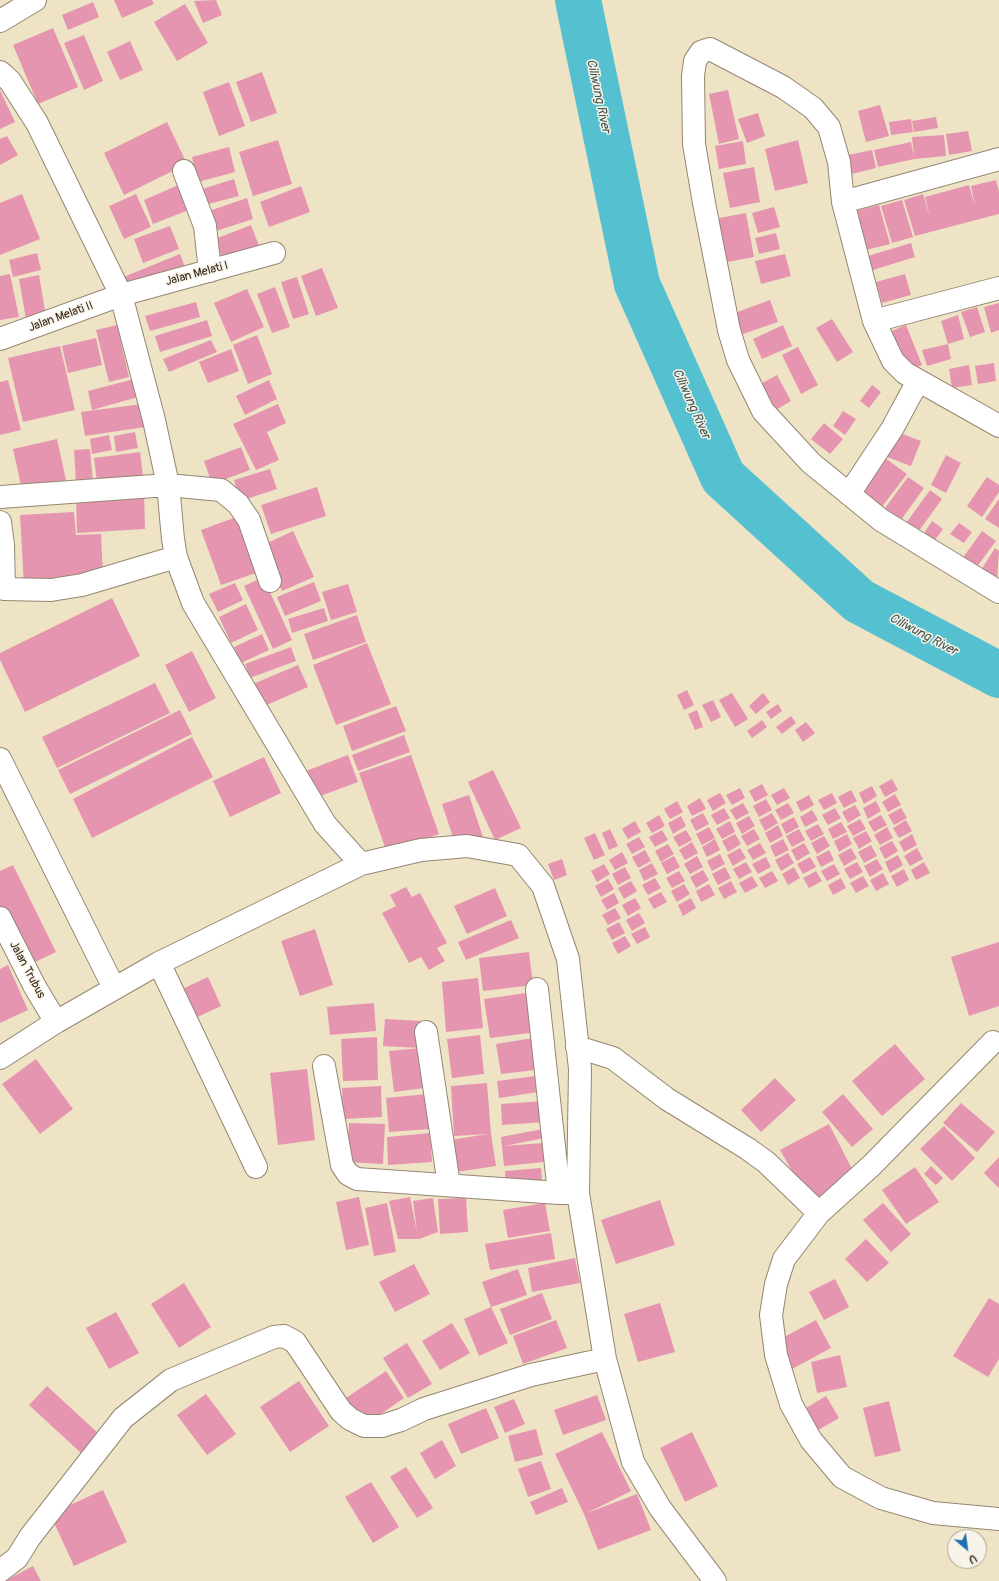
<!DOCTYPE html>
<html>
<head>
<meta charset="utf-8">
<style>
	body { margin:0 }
	#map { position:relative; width:999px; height:1581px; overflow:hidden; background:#efe3c5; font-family:Pangolin,sans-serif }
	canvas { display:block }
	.north { position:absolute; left:947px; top:1529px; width:40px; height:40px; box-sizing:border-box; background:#f7f3e8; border:1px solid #aca397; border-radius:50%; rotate:151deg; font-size:11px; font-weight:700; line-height:16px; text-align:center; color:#3b2a1e }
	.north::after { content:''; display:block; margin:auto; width:14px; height:18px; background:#1f6fb2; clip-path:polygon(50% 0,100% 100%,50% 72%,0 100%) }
</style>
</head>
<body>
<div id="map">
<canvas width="999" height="1581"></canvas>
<div class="north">U</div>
</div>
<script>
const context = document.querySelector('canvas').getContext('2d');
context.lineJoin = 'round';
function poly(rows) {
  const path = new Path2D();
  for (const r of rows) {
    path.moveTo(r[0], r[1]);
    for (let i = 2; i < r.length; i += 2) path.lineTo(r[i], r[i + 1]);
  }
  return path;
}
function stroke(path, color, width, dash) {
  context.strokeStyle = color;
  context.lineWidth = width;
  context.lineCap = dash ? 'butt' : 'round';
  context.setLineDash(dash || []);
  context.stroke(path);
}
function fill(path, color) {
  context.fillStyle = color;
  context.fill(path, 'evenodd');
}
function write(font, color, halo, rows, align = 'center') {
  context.font = font + ' Pangolin,sans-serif';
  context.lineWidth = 3;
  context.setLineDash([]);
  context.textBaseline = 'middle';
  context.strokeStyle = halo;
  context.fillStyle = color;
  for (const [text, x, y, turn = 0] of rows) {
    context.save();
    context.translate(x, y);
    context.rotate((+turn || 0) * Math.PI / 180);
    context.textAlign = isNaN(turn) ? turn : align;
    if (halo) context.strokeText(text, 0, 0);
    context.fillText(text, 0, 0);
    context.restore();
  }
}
stroke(poly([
	[578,0,637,284,723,477,859,601,999,675]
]), '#55c1d0', 46);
fill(poly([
	[114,0,152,0,154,4,122,18],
	[216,0,222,15,203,23,194,1],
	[93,2,99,17,68,30,62,15],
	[185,4,208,43,177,61,154,22],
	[53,28,78,87,38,104,13,45],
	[84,35,103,81,84,90,64,43],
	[130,41,143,70,120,80,107,52],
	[262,72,277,113,251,122,236,82],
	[229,82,245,126,219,136,203,92],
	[0,90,15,122,0,129],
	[728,90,739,139,719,144,709,94],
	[880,105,889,136,866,142,858,111],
	[758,113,765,136,747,143,738,119],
	[936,117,938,128,914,132,912,121],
	[911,119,913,132,891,135,889,122],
	[167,122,187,164,124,195,104,153],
	[968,131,972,151,949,155,946,134],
	[944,135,946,156,914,159,878,167,874,150,911,142,914,158,912,137],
	[7,136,18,155,0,165,0,139],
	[278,140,292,184,253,196,239,152],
	[798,140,808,183,775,191,765,149],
	[743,141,746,164,719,169,715,146],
	[229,147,235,172,198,182,192,157],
	[872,150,876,168,848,175,844,156],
	[754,167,760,202,730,208,723,173],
	[234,179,239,196,201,206,196,191],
	[996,180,999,192,999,214,915,236,904,200,923,194,930,218,925,197,969,185,975,206,971,186],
	[183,183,194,208,153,224,144,200],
	[301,186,310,212,269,227,260,202],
	[22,194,40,239,0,255,0,203],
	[136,194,151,227,124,239,109,206],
	[247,198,253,219,216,231,209,211],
	[902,200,913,237,892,243,881,206],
	[879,205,890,244,866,250,856,211],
	[774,207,780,227,758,233,752,213],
	[746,213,754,257,722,263,714,219],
	[251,225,261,251,225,265,215,239],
	[170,226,179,249,143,263,134,239],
	[776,233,780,249,759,254,755,238],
	[911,243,915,257,863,273,858,259],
	[37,253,41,270,13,277,9,260],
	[180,254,185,267,127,291,121,278],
	[785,254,791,276,761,284,755,261],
	[322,268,338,308,316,316,301,276],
	[10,274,19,317,0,320,0,276],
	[905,274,911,295,882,303,876,282],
	[39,275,46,316,26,319,19,279],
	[297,277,309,314,293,319,281,282],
	[275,287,290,327,272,333,257,294],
	[247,289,264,327,231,342,214,303],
	[770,300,778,322,740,335,732,314],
	[196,302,200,317,150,331,145,316],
	[999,303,999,330,991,333,984,307],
	[977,307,985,332,970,337,961,312],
	[958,315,964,339,948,344,941,321],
	[832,319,853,352,837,362,816,328],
	[207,320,212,336,160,352,155,336],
	[117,325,129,377,109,382,96,330],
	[783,325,792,346,762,359,753,339],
	[906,325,922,365,905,372,889,332],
	[257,335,272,374,248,384,233,345],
	[96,338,102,365,68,373,62,346],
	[211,340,217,352,169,372,163,359],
	[948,344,951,359,927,366,922,350],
	[60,346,75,410,23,422,8,358],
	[798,347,818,385,801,394,782,355],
	[231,349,239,371,208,383,199,362],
	[994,363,996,381,978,384,975,366],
	[969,365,972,385,952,388,949,369],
	[777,375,791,401,774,411,759,385],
	[134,379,138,397,92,410,88,391],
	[8,380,21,430,0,435,0,382],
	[269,380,277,399,245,415,236,396],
	[872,385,881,392,869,408,860,401],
	[142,404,145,427,85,436,81,412],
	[278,404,286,423,267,432,279,460,256,470,233,424],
	[843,411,856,419,845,435,833,426],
	[824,423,843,439,830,454,811,439],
	[135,432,138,448,116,452,114,436],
	[897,432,921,441,911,466,887,457],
	[109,435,112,450,92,454,90,439],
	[57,439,66,480,22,490,13,449],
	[241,447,250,470,212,484,204,461],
	[90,449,93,482,76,483,74,450],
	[140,452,143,476,97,482,94,458],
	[881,455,907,474,881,508,855,489],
	[946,455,961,463,946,493,931,485],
	[270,469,277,489,240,501,234,480],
	[908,477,924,488,901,520,885,508],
	[987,477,999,485,999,492,982,517,967,506],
	[317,487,326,516,271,534,261,505],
	[930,490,942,499,913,539,901,530],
	[144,493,145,529,77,533,76,497],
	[999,499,999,528,985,519],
	[74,512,76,535,101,534,103,575,24,586,20,515],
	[239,516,259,572,221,585,201,530],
	[932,521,943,529,932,544,922,536],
	[959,523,972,532,964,543,950,534],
	[293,531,314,577,282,591,261,546],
	[982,531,996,541,976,568,962,559],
	[995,548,999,551,997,581,981,570],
	[263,577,292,640,273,649,244,586],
	[314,582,321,601,285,616,277,597],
	[235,583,243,600,218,612,209,594],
	[348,584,357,612,331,620,322,592],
	[112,598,140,656,25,712,0,660,0,653],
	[246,604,258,630,231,643,219,617],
	[324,608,328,621,292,633,288,619],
	[357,615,366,642,313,660,304,634],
	[262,634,269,650,241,663,234,647],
	[367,643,391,704,336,725,313,665],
	[291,647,296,661,250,678,245,664],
	[192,651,216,698,189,712,165,665],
	[298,665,308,687,262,707,253,684],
	[155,683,170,713,57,768,42,737],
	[687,690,694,705,684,710,677,695],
	[732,693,748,719,735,727,719,700],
	[763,693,770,702,756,714,749,706],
	[713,700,721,717,711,722,702,705],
	[778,704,782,711,771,719,766,712],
	[396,706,406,731,352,751,343,726],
	[180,710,192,734,70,794,58,770],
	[697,710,703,727,695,730,688,714],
	[791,716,796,723,782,734,776,727],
	[762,720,767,727,752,738,747,731],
	[806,722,815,733,803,742,795,730],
	[404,735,410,752,358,771,352,755],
	[192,737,213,777,92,838,73,799],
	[348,755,358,782,315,798,306,771],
	[411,755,439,834,387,853,359,773],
	[264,757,281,793,230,817,213,781],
	[493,770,521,828,495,840,468,782],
	[892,779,898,790,885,797,879,786],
	[762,784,768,795,755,802,749,791],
	[872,786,877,796,864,804,859,793],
	[740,788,745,798,732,805,726,795],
	[784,788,790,798,777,805,771,795],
	[851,790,857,801,844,808,838,797],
	[720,793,726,803,713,811,707,800],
	[832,793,837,803,824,810,818,800],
	[895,794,901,805,888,812,882,802],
	[469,795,483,837,456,846,442,804],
	[809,795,814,805,801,812,796,802],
	[700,798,706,809,692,816,687,806],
	[766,799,772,810,759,817,753,806],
	[677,801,683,812,670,819,664,809],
	[876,801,881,811,868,819,863,808],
	[743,803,749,813,736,820,730,810],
	[788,803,794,813,781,820,775,810],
	[855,805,861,815,848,823,842,812],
	[724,808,730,818,717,825,711,815],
	[835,808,841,818,828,825,822,815],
	[901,808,907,818,894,825,888,815],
	[812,810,818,820,805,827,800,817],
	[703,813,709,824,696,831,690,820],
	[772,813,778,823,765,831,759,820],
	[659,815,665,826,652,833,646,823],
	[881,815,887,825,874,832,868,822],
	[681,816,686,826,673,834,668,823],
	[749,816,755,826,742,834,736,823],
	[794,817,799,827,786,834,781,824],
	[860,819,866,829,853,836,847,826],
	[906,820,912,831,899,838,893,828],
	[635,821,641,832,628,839,622,829],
	[730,821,735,832,722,839,716,829],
	[841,822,847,832,833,839,828,829],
	[818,824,824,834,811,841,805,831],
	[778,825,783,836,770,843,765,833],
	[709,827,715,838,702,845,696,834],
	[887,827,893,838,880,845,874,835],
	[610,829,618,846,609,850,602,833],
	[754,829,760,839,747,846,741,836],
	[799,829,805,840,792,847,786,836],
	[662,830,668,840,655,847,649,837],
	[686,830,692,840,679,847,673,837],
	[866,831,872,841,859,849,853,838],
	[595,833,605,855,594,860,584,838],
	[735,834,741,844,728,852,722,841],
	[847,834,852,844,839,852,834,841],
	[912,834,917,845,904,852,899,842],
	[824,836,830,846,817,854,811,843],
	[639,837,645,847,632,854,626,844],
	[715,839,720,850,707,857,702,847],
	[783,839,789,850,775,857,770,846],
	[892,841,898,851,885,859,879,848],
	[692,842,698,853,685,860,679,850],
	[760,843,766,853,753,860,747,850],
	[804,843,810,853,797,861,791,850],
	[668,844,674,854,661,862,655,851],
	[871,845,877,856,864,863,858,852],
	[740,848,746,858,733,866,727,855],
	[851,848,857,858,844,866,838,855],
	[917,848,923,859,910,866,904,856],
	[645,850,651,861,638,868,632,857],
	[829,850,834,860,821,867,816,857],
	[622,852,628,863,615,870,609,860],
	[788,853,794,863,781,871,775,860],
	[720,854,725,864,712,871,707,861],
	[898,855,903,865,890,873,885,862],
	[674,856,680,867,667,874,661,863],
	[697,856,703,867,690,874,684,864],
	[766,857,771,867,758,874,752,864],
	[810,857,816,867,803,874,797,864],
	[562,859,567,875,554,880,548,864],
	[877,859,883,869,870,877,864,866],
	[746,862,752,872,739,879,733,869],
	[857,862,863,872,850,879,844,869],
	[924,862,930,873,916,880,911,870],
	[652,863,658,874,644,881,639,870],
	[604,864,610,874,597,882,591,871],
	[834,864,840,874,827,881,821,871],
	[13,865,56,952,27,966,0,911,0,871],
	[625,867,631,878,618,885,612,874],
	[725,867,731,878,718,885,712,874],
	[794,867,800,878,788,885,782,874],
	[904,869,909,880,897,887,891,876],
	[703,870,709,880,696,888,690,877],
	[679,871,685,881,672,888,666,878],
	[772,871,778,881,765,888,759,878],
	[816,871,822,881,809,888,803,878],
	[883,873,889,884,876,891,870,880],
	[752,876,758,886,745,893,739,883],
	[863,876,869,886,856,893,850,883],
	[655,878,661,888,648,895,642,885],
	[841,878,846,888,833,895,828,885],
	[608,879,614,889,601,897,595,886],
	[631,881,637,891,624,899,618,888],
	[731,881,737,892,724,899,718,888],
	[684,884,690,894,677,902,671,891],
	[709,884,715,895,701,902,696,891],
	[406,887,412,897,420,893,447,943,437,948,445,961,429,970,421,957,409,963,382,913,396,906,390,895],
	[495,888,507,916,467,934,454,906],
	[661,892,667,902,654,909,648,899],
	[614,893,619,903,607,910,601,900],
	[635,898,641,908,628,916,622,905],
	[691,898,696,908,683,916,678,905],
	[615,908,621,918,608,925,602,915],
	[639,913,645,923,632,931,626,920],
	[511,920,519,938,466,960,458,942],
	[619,922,625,933,612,940,606,929],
	[645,927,650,937,637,944,631,934],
	[315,929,333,985,300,996,281,941],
	[625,936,631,946,618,954,612,943],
	[999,942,999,1006,969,1016,951,957],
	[529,952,533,985,483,991,479,958],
	[8,965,28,1010,0,1023,0,969],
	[208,977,221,1006,193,1019,180,990],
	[478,978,483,1028,446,1032,442,982],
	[533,992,538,1032,490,1038,484,999],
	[374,1003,376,1031,330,1035,327,1007],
	[385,1019,422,1021,420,1048,383,1046],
	[480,1035,484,1074,452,1078,447,1039],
	[377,1037,378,1080,343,1081,341,1039],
	[539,1037,544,1069,501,1074,496,1044],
	[895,1044,925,1079,882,1116,852,1081],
	[420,1048,424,1088,394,1092,389,1051],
	[36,1059,73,1109,40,1134,2,1084],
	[307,1069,315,1140,278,1145,270,1073],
	[536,1076,538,1092,499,1098,497,1081],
	[775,1078,796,1100,761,1132,741,1110],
	[487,1083,491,1134,496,1166,456,1172,450,1140,488,1134,454,1136,451,1086],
	[381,1086,382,1117,343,1119,342,1088],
	[427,1094,430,1129,389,1132,386,1098],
	[843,1094,873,1129,852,1147,822,1112],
	[544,1101,545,1122,502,1125,501,1104],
	[961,1103,995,1132,977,1152,943,1123],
	[349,1123,385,1124,383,1164,347,1162],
	[829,1124,856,1177,810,1202,780,1150],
	[944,1126,975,1158,952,1181,920,1149],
	[543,1129,545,1138,504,1146,543,1143,544,1162,504,1166,501,1137],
	[430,1133,432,1162,388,1165,387,1137],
	[999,1157,999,1188,984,1173],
	[931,1166,943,1178,936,1185,924,1174],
	[915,1167,939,1202,906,1224,882,1190],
	[541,1168,542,1182,506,1185,505,1171],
	[359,1197,369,1245,346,1250,336,1202],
	[410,1197,417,1232,413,1201,433,1198,438,1232,419,1239,398,1239,389,1201],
	[466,1198,468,1232,440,1234,438,1199],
	[660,1200,675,1245,616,1264,601,1220],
	[387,1203,396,1252,374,1256,365,1208],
	[545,1203,550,1231,508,1238,503,1210],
	[883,1203,911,1234,891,1252,863,1220],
	[551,1233,555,1259,490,1270,485,1244],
	[866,1239,889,1263,867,1282,845,1259],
	[575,1258,580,1283,532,1292,528,1268],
	[414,1264,430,1294,395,1312,379,1282],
	[518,1269,527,1295,491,1307,508,1343,479,1356,464,1319,491,1307,482,1282],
	[835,1279,849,1307,824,1320,809,1292],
	[184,1283,211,1327,179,1348,151,1304],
	[542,1293,552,1319,510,1335,500,1309],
	[989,1298,999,1304,999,1359,988,1377,953,1356],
	[660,1303,675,1352,638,1362,624,1314],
	[116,1312,139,1353,109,1369,86,1328],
	[556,1320,567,1348,523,1364,513,1336],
	[816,1320,831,1348,792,1369,777,1341],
	[452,1323,470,1353,440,1370,422,1341],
	[407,1343,432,1384,408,1398,383,1358],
	[840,1355,847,1387,817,1393,811,1362],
	[386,1371,404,1398,365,1425,346,1398],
	[299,1381,329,1426,290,1452,260,1407],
	[47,1386,99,1434,81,1453,29,1405],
	[206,1394,236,1434,207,1455,177,1415],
	[597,1395,606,1420,563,1435,554,1410],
	[826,1396,839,1418,813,1433,801,1411],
	[514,1399,525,1424,505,1433,494,1407],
	[889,1401,901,1451,875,1457,863,1408],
	[486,1408,499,1438,461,1454,448,1424],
	[536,1429,543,1455,515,1462,508,1436],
	[602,1432,631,1491,587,1513,637,1494,651,1530,598,1550,584,1514,555,1454],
	[692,1432,718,1486,685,1502,660,1448],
	[442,1440,456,1466,435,1479,420,1453],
	[541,1461,551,1489,528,1497,518,1469],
	[406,1467,433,1508,417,1518,390,1477],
	[371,1482,399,1527,373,1543,345,1497],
	[562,1488,568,1502,536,1515,530,1502],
	[103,1490,127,1542,74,1566,50,1514],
	[33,1566,41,1581,5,1581]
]), '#e595b0');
const minor = poly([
	[0,21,35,0],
	[0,72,10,81,37,123,121,295,154,420,168,485,173,539,176,557,193,603,325,824,361,864,421,850,467,846,518,855,543,886,568,959,580,1069,578,1193,605,1359,633,1462,660,1508,715,1581],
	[184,171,205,226,210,271],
	[843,202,999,159],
	[874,321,999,288],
	[0,339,121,295,274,253],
	[999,426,905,373,893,361,874,321,843,202,839,162,829,127,813,108,783,87,710,49,701,52,695,61,693,76,694,144,704,203,729,330,738,360,763,411,811,463,881,520,999,592],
	[849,494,892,429,918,381],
	[0,497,168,485,221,490,238,504,249,520,270,581],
	[0,522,3,545,4,589,51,590,82,585,176,557],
	[0,759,114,988],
	[0,918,35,987,56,1022],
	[159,963,256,1167],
	[537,989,559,1193],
	[426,1032,449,1185],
	[993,1042,872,1165,819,1213,784,1259,776,1284,771,1315,776,1355,791,1404,811,1440,842,1477,881,1498,933,1513,999,1519],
	[577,1047,613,1058,667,1099,748,1149,766,1162,819,1213],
	[0,1058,56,1022,159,963,361,864],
	[324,1066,342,1165,348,1174,357,1179,559,1193,578,1193],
	[0,1571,17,1558,30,1537,123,1418,171,1380,274,1337,284,1336,295,1342,341,1411,350,1419,364,1426,382,1426,401,1420,424,1409,531,1375,605,1359]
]);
stroke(minor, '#958672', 24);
stroke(minor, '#fff', 22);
write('12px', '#3b2a1e', '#f7f3e8', [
	["Jalan Melati I",197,274,-15],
	["Jalan Melati II",61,317,-20],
	["Jalan Trubus",27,970,62]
]);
write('italic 13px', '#435753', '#f7f3e8', [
	["Ciliwung River",598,96,78],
	["Ciliwung River",691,404,66],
	["Ciliwung River",923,635,28]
]);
</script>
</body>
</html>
